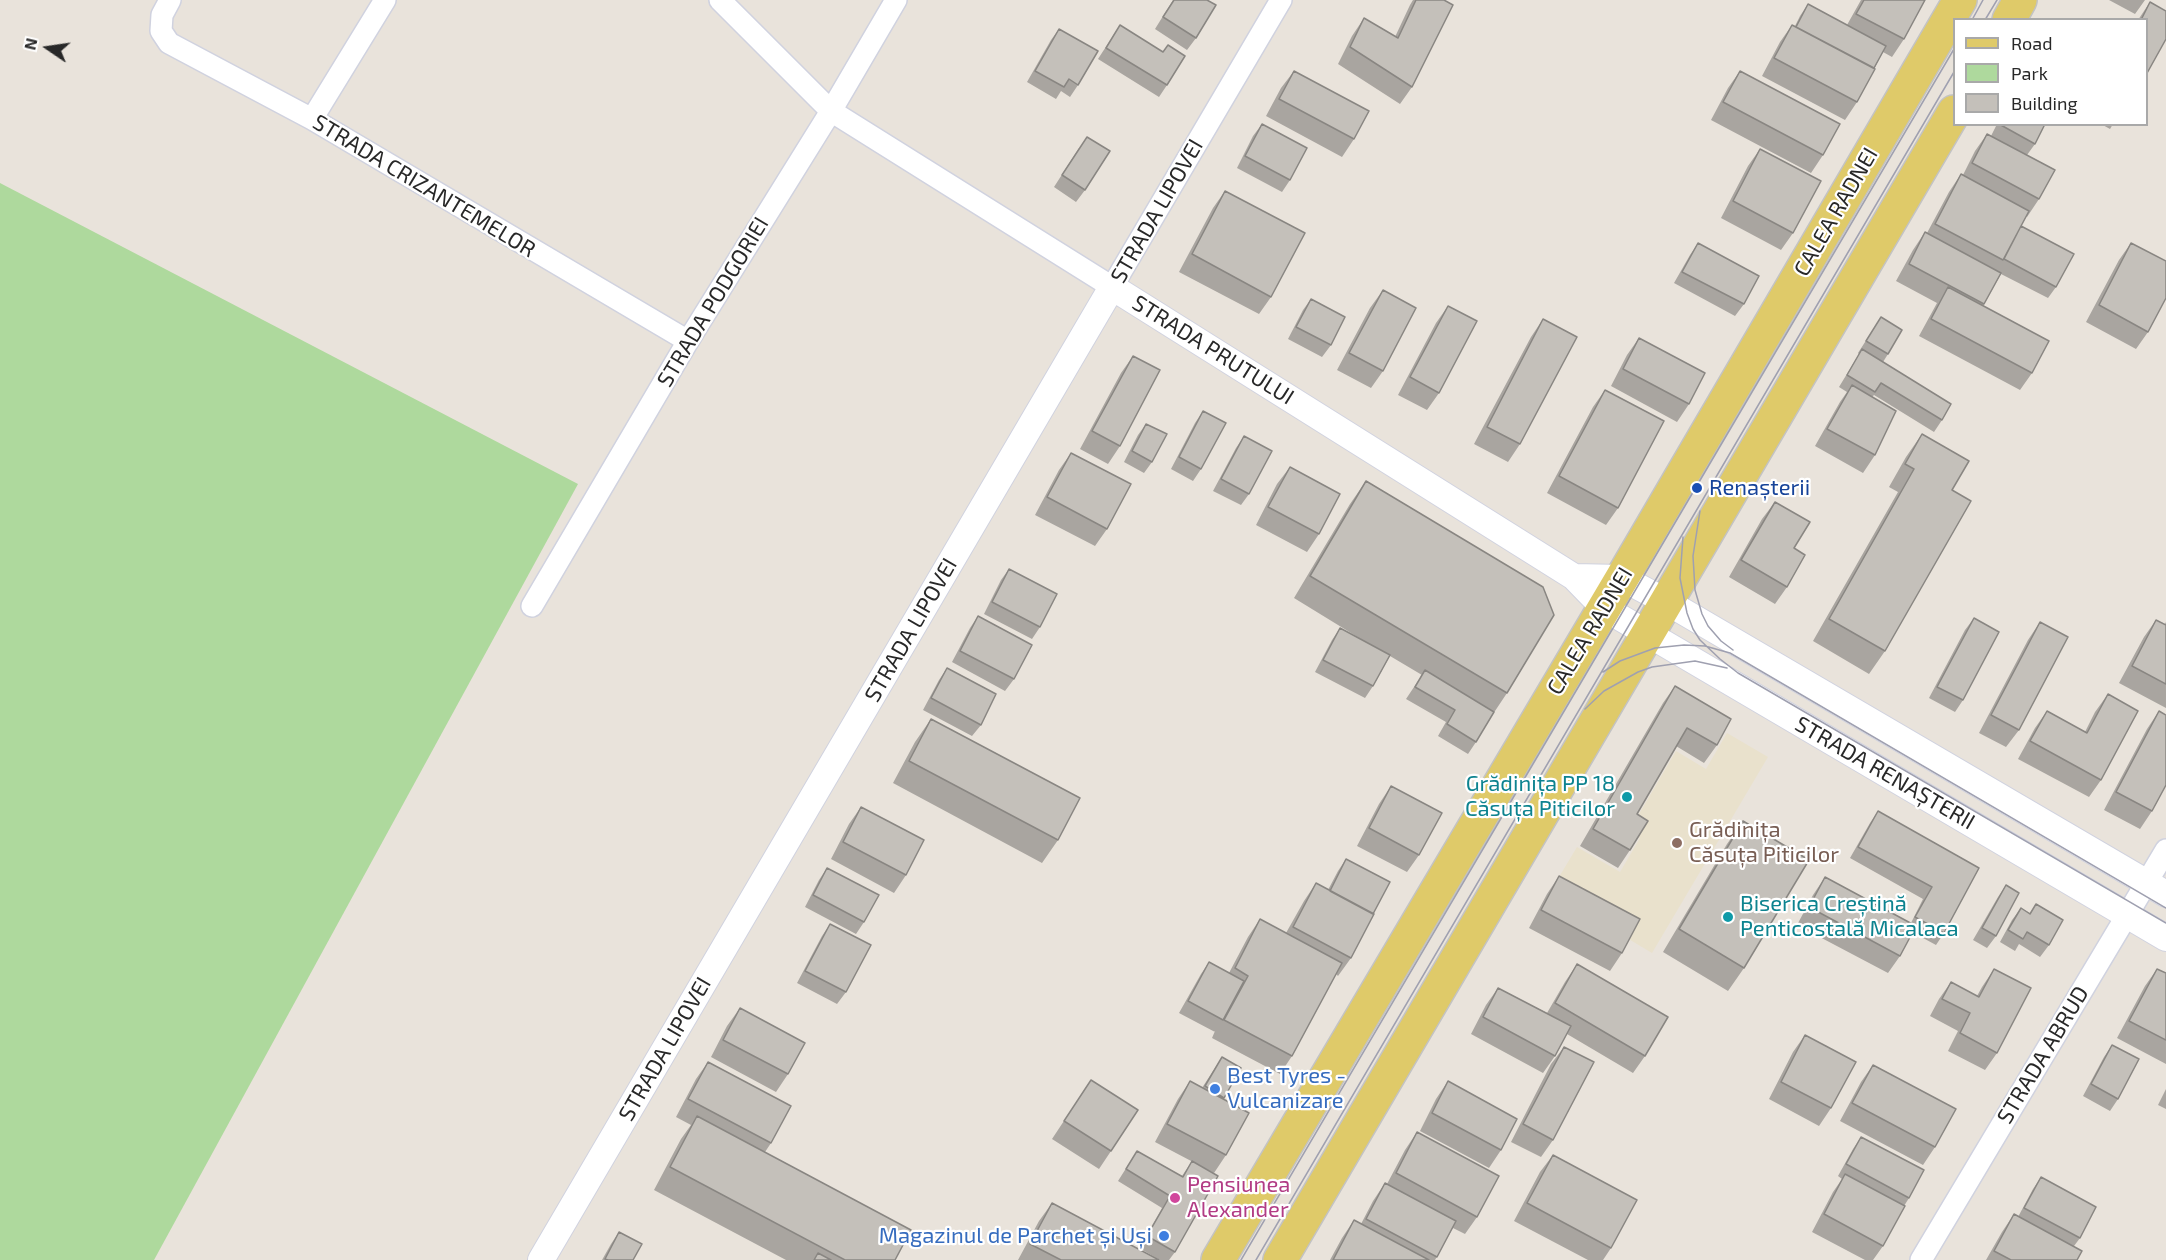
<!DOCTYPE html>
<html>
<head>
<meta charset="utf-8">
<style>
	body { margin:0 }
	#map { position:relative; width:2166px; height:1260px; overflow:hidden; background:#e9e3db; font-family:"Exo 2",sans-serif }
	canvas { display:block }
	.legend { position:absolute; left:1953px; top:18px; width:195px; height:108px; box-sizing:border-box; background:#fff; border:2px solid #a9a9a9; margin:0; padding:8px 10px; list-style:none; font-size:18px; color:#282828 }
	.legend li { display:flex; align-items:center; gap:12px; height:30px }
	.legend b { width:30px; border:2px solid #a9a9a9 }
	.north { position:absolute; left:18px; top:18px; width:60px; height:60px; -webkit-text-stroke:4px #fff; paint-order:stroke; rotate:283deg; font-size:16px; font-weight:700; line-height:24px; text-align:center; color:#282828 }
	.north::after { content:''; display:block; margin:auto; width:21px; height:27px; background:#282828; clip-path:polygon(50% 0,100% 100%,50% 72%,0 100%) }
</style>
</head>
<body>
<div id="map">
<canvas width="2166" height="1260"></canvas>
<ul class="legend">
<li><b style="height:8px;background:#dfca69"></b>Road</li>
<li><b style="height:16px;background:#aed99d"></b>Park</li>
<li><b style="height:16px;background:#c4c0ba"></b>Building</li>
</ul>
<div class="north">N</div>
</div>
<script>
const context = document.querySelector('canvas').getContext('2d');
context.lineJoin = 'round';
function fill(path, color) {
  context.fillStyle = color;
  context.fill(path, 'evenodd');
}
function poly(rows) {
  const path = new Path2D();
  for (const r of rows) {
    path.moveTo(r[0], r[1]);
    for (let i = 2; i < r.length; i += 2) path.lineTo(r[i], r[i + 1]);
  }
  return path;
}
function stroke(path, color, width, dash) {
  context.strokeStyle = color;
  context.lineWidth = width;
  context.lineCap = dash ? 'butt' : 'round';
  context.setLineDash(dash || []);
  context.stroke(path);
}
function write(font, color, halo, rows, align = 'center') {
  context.font = font + ' "Exo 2",sans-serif';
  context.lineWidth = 4.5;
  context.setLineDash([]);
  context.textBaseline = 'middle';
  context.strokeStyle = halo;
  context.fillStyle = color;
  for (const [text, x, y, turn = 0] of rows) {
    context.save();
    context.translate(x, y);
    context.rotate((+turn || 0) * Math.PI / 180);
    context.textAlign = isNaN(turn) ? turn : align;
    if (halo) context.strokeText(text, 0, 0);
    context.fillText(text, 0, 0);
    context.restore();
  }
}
fill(poly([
	[1727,733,1768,757,1652,953,1550,892,1577,847,1620,872,1640,838,1629,831,1676,751,1706,769]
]), '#e9e1cc');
fill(poly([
	[0,183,578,484,154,1260,0,1260]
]), '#aed99d');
const minor = poly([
	[170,0,162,15,161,31,169,43,312,119,688,341],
	[720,0,831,111,1112,287,1281,0],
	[312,119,385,0],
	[532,606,688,341,831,111,896,0],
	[1921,1260,2166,850]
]);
const tertiary = poly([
	[1574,577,1622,578,1667,602,2166,894],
	[541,1260,1112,287,1574,577,1604,608,2166,938]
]);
const primary = poly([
	[2009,20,2020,0],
	[1218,1260,1622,578,1960,0],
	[1280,1260,1954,112]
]);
stroke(minor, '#d0d2df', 24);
stroke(tertiary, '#d0d2df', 28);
stroke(primary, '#c3c3c3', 36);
stroke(minor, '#fff', 21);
stroke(tertiary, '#fff', 26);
stroke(primary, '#dfca69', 33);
stroke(poly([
	[1972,20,1983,0],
	[1985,20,1997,0],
	[1700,511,1693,556,1695,590,1702,614,1708,626,1721,641,1733,650],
	[1683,537,1680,578,1687,613,1693,629,1700,640,1720,659,1738,673,2166,923],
	[1603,672,1620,661,1655,648,1684,645,1705,646,1730,653,2166,908],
	[1585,709,1604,691,1638,672,1652,667,1695,661,1727,668],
	[1241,1260,1954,49],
	[1256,1260,1954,72]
]), '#9fa0b0', 1.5);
fill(poly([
	[1173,0,1207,0,1196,38,1187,50,1155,29],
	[1413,0,1444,0,1412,87,1400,104,1338,64,1352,36,1364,18,1395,37,1410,5],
	[1861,0,1925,0,1904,39,1892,57,1883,52,1857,102,1845,120,1762,76,1780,42,1792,25,1795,26,1800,16,1808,4,1847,25],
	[2109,0,2145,0,2135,14],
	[2150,2,2146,20,2138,20],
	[1120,25,1167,85,1159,97,1098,59],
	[1059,29,1078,85,1070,97,1061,91,1056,99,1027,82,1051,40],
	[1294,71,1354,139,1342,157,1266,116,1281,88],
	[1740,71,1823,155,1811,173,1711,120,1728,88],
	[1262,124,1290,180,1282,192,1237,168,1253,136],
	[1997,124,2045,124,2035,144,2027,155,2039,199,2027,217,2026,216,2021,226,2056,287,2048,298,2001,274,1983,306,2032,373,2020,390,1919,336,1937,303,1896,281,1913,250,1925,232,1927,233,1949,192,1961,174,1963,175,1975,151,1987,134,1991,136],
	[2101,124,2113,124,2110,129],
	[1079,148,1085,190,1076,202,1054,187],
	[1760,149,1793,233,1781,250,1721,218,1748,166],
	[1225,191,1271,297,1259,314,1179,272,1213,208],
	[1698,243,1744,304,1735,316,1674,283,1690,255],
	[2131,243,2148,332,2136,349,2086,322,2119,260],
	[1383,290,1383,371,1371,388,1337,370,1370,308],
	[1311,299,1331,345,1322,357,1288,339,1303,310],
	[1448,306,1439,393,1427,410,1398,395,1436,323],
	[1881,317,1888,354,1883,362,1942,420,1934,432,1874,395,1872,397,1875,455,1863,473,1815,446,1840,402,1847,392,1839,387,1859,354,1858,353],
	[1543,319,1520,444,1508,462,1474,444,1531,337],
	[1639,338,1689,404,1677,422,1611,386,1627,355],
	[1133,356,1120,446,1108,464,1080,449,1121,373],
	[1605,390,1618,508,1606,525,1547,493,1593,407],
	[1203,411,1201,469,1193,481,1171,469,1195,423],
	[1146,424,1152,462,1144,473,1124,462,1138,435],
	[1922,434,1952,490,1885,651,1869,674,1813,641,1898,492,1889,487,1906,457],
	[1244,436,1249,494,1241,505,1213,491,1236,448],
	[1071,453,1107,529,1095,546,1035,515,1059,470],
	[1290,467,1319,534,1307,552,1256,525,1277,484],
	[1366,481,1507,693,1493,714,1476,742,1468,754,1438,736,1446,722,1406,699,1422,675,1390,656,1373,686,1365,698,1315,672,1332,640,1340,628,1369,644,1294,598,1350,504],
	[1775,502,1794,548,1787,587,1775,604,1729,577,1762,519],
	[1009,569,1040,627,1032,639,984,614,1001,580],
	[978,616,1014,679,1005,691,952,662,970,628],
	[1974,618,1963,700,1955,712,1929,698,1965,630],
	[2156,620,2165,624,2166,622,2166,708,2119,683,2144,637],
	[2040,622,2019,730,2006,747,1979,733,2028,640],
	[947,668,981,725,972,736,923,710,939,680],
	[1675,686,1717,745,1704,763,1676,746,1637,814,1630,850,1618,868,1580,846,1663,703],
	[2108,694,2101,780,2089,797,2018,759,2035,728,2047,711,2085,732,2095,712],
	[2159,711,2152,811,2140,829,2104,810,2147,729],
	[931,719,1058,840,1042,863,893,783,915,742],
	[1391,786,1419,855,1407,872,1357,846,1379,804],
	[861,807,906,875,894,893,831,859,849,824],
	[1878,811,1979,868,1944,933,1936,945,1912,932,1900,956,1888,973,1797,925,1813,895,1825,877,1911,923,1923,899,1850,858,1870,823],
	[1743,821,1744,968,1728,991,1663,952,1727,844],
	[1346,859,1351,958,1338,976,1336,974,1292,1056,1280,1074,1212,1038,1215,1031,1215,1032,1179,1013,1201,974,1209,962,1229,973,1248,937,1260,919,1286,933,1304,901,1316,883,1328,890,1338,871],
	[827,868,864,922,856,934,805,907,819,880],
	[1559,876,1622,953,1610,971,1529,928,1547,894],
	[2006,885,1996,936,1987,948,1973,940,1998,897],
	[2036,904,2049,945,2040,957,2019,944,2015,951,2000,942,2012,920,2021,908,2030,913],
	[830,924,846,992,837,1004,797,983,822,936],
	[1577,964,1645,1056,1633,1073,1567,1034,1555,1056,1543,1073,1471,1034,1486,1005,1498,988,1547,1013,1565,982],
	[1994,969,1997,1053,1985,1070,1948,1051,1958,1031,1930,1016,1939,999,1951,982,1977,996,1982,987],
	[2157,969,2166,973,2166,1064,2117,1038,2145,986],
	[740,1008,788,1074,776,1092,711,1057,727,1026],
	[1805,1035,1831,1108,1819,1126,1769,1099,1793,1052],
	[2112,1045,2118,1099,2110,1111,2083,1096,2104,1057],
	[1564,1047,1553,1140,1541,1157,1511,1142,1551,1064],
	[1222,1057,1241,1068,1223,1099,1226,1155,1214,1173,1155,1142,1178,1099,1190,1081,1202,1088],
	[708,1062,771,1143,765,1152,895,1260,786,1260,654,1190,681,1139,691,1125,676,1117,696,1079],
	[1873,1065,1935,1147,1923,1165,1840,1121,1861,1082],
	[1091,1080,1111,1151,1099,1169,1052,1139],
	[1448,1081,1501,1150,1489,1168,1420,1131,1436,1099],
	[2166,1089,2166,1109,2158,1105],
	[1417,1132,1477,1217,1465,1234,1453,1228,1435,1260,1330,1260,1342,1238,1354,1220,1361,1224,1373,1201,1385,1183,1387,1184,1405,1150],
	[1861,1137,1909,1198,1904,1206,1883,1246,1873,1260,1865,1260,1812,1232,1833,1192,1842,1179,1838,1176,1853,1149],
	[1137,1151,1182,1176,1192,1161,1175,1252,1169,1260,1160,1260,1139,1248,1162,1208,1118,1181],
	[1553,1155,1611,1248,1603,1260,1588,1260,1514,1221,1540,1172],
	[2041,1177,2080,1238,2074,1246,2077,1260,1986,1260,2002,1232,2014,1214,2018,1217,2033,1189],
	[1052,1203,1159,1260,1018,1260,1039,1221],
	[619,1232,633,1260,602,1260,611,1244]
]), '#a9a5a0');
const building = poly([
	[1174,0,1207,0,1216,5,1196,38,1163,17,1174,0],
	[1416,0,1444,0,1453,5,1412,87,1350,47,1364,18,1398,38,1416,0],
	[1864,0,1925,0,1904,39,1856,14,1864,0],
	[2150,2,2166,11,2166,39,2146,75,2146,20,2141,20,2150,2],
	[1808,4,1886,46,1874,68,1796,27,1808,4],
	[1120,25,1163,52,1168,45,1185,56,1167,85,1106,48,1120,25],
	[1792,25,1875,69,1857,102,1774,58,1792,25],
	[1059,29,1098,51,1078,85,1069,79,1064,87,1035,71,1059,29],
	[1294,71,1369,111,1354,139,1279,99,1294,71],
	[1740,71,1840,124,1823,155,1723,102,1740,71],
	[1262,124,1307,148,1290,180,1245,156,1262,124],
	[1999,124,2045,124,2035,144,1999,124],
	[1987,134,2055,170,2039,199,1972,163,1987,134],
	[1087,137,1110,151,1085,190,1062,175,1087,137],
	[1760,149,1821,181,1793,233,1733,201,1760,149],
	[1961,174,2029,211,2003,260,1935,224,1961,174],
	[1225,191,1305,233,1271,297,1192,254,1225,191],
	[2021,226,2074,254,2056,287,2004,259,2021,226],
	[1925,232,2001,273,1984,304,1909,264,1925,232],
	[1698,243,1759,276,1744,304,1682,272,1698,243],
	[2131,243,2166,261,2166,298,2148,332,2099,305,2131,243],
	[1948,287,2049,341,2032,373,1931,319,1948,287],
	[1383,290,1416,308,1383,371,1349,353,1383,290],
	[1311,299,1345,317,1331,345,1296,327,1311,299],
	[1448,306,1477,321,1439,393,1410,377,1448,306],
	[1881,317,1902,330,1888,354,1866,341,1881,317],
	[1543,319,1577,337,1520,444,1487,427,1543,319],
	[1639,338,1705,373,1689,404,1623,369,1639,338],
	[1862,349,1951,404,1942,420,1881,383,1875,392,1847,375,1862,349],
	[1133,356,1160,370,1120,446,1092,431,1133,356],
	[1852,385,1896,411,1875,455,1827,429,1852,385],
	[1605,390,1664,421,1618,508,1559,476,1605,390],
	[1203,411,1226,423,1201,469,1179,457,1203,411],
	[1146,424,1167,434,1152,462,1132,451,1146,424],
	[1922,434,1969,461,1952,490,1971,501,1885,651,1829,619,1914,469,1905,464,1922,434],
	[1244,436,1272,451,1249,494,1221,479,1244,436],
	[1071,453,1131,484,1107,529,1047,497,1071,453],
	[1290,467,1340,494,1319,534,1268,507,1290,467],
	[1366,481,1543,587,1554,615,1507,693,1310,576,1366,481],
	[1775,502,1810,522,1794,548,1805,555,1787,587,1741,560,1775,502],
	[1009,569,1057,594,1040,627,992,602,1009,569],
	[978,616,1032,645,1014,679,960,651,978,616],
	[1974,618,1999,632,1963,700,1937,687,1974,618],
	[2156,620,2166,625,2166,684,2132,666,2156,620],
	[2040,622,2068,637,2019,730,1991,715,2040,622],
	[1340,628,1390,655,1373,686,1323,660,1340,628],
	[947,668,996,694,981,725,931,698,947,668],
	[1425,670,1494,712,1476,742,1447,724,1455,710,1415,687,1425,670],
	[1675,686,1731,719,1717,745,1687,728,1637,814,1648,821,1630,850,1593,829,1675,686],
	[2108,694,2138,711,2101,780,2030,741,2047,711,2087,733,2108,694],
	[2159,711,2166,715,2166,785,2152,811,2116,792,2159,711],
	[931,719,1080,798,1058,840,909,761,931,719],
	[1391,786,1442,813,1419,855,1369,828,1391,786],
	[861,807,924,840,906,875,843,842,861,807],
	[1878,811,1979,868,1944,933,1915,917,1932,887,1858,847,1878,811],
	[1743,821,1809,860,1744,968,1679,929,1743,821],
	[1346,859,1390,882,1373,914,1330,891,1346,859],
	[827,868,879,895,864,922,813,895,827,868],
	[1559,876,1640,919,1622,953,1541,910,1559,876],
	[1825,877,1916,926,1900,956,1809,907,1825,877],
	[1316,883,1374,914,1351,958,1293,927,1316,883],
	[2006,885,2019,893,1996,936,1982,928,2006,885],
	[2036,904,2063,920,2049,945,2027,932,2023,939,2008,930,2021,908,2030,914,2036,904],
	[1260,919,1342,963,1292,1056,1224,1020,1248,976,1235,968,1260,919],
	[830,924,871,945,846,992,805,971,830,924],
	[1209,962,1244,981,1223,1020,1188,1001,1209,962],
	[1577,964,1668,1017,1645,1056,1555,1003,1577,964],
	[1994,969,2031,988,1997,1053,1960,1033,1970,1013,1942,999,1951,982,1979,997,1994,969],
	[2157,969,2166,973,2166,1040,2129,1021,2157,969],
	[1498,988,1571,1026,1555,1056,1483,1017,1498,988],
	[740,1008,805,1043,788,1074,723,1040,740,1008],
	[1805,1035,1856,1062,1831,1108,1781,1082,1805,1035],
	[2112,1045,2139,1059,2118,1099,2091,1084,2112,1045],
	[1564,1047,1594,1062,1553,1140,1523,1124,1564,1047],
	[1222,1057,1241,1068,1224,1098,1205,1086,1222,1057],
	[708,1062,791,1106,771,1143,688,1099,708,1062],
	[1873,1065,1956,1109,1935,1147,1852,1103,1873,1065],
	[1091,1080,1138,1110,1111,1151,1064,1121,1091,1080],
	[1190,1081,1249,1113,1226,1155,1167,1124,1190,1081],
	[1448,1081,1517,1119,1501,1150,1432,1113,1448,1081],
	[697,1116,911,1230,895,1260,845,1260,670,1167,697,1116],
	[1417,1132,1499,1176,1477,1217,1396,1173,1417,1132],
	[1861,1137,1924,1170,1909,1198,1846,1164,1861,1137],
	[1137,1151,1183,1177,1192,1161,1218,1176,1175,1252,1147,1236,1170,1196,1126,1169,1137,1151],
	[1553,1155,1637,1200,1611,1248,1527,1203,1553,1155],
	[1845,1174,1905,1206,1883,1246,1824,1214,1845,1174],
	[2041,1177,2096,1207,2080,1238,2024,1208,2041,1177],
	[1385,1183,1456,1221,1437,1257,1366,1219,1385,1183],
	[1052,1203,1159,1260,1061,1260,1030,1244,1052,1203],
	[2014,1214,2082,1251,2077,1260,2011,1260,1994,1251,2014,1214],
	[1354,1220,1429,1260,1333,1260,1354,1220],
	[619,1232,642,1244,633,1260,608,1260,605,1259,619,1232],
	[818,1253,831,1260,814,1260,818,1253]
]);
fill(building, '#c4c0ba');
stroke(building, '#898682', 1.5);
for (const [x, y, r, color] of [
	[1697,488,6,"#1a4fb4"],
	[1627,797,6,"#0f9aa8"],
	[1677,843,6,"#8d6e63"],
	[1728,917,6,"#0f9aa8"],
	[1215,1089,6,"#3f7fe0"],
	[1175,1198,6,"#d1479c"],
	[1164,1236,6,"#3f7fe0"]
]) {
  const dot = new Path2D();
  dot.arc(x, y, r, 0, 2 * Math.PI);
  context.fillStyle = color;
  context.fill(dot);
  stroke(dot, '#fff', 2);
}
write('22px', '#282828', '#fff', [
	["STRADA CRIZANTEMELOR",424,186,31],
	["STRADA LIPOVEI",1157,211,-60],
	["CALEA RADNEI",1836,212,-60],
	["STRADA PODGORIEI",713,302,-59],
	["STRADA PRUTULUI",1213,350,32],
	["STRADA LIPOVEI",911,630,-60],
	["CALEA RADNEI",1590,631,-59],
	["STRADA RENAȘTERII",1885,773,30],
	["STRADA LIPOVEI",665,1049,-60],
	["STRADA ABRUD",2043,1055,-59]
]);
write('22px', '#164399', '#fff', [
	["Renașterii",1709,488]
], 'left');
write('22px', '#0d838f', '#fff', [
	["Grădinița PP 18",1615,784],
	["Căsuța Piticilor",1615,809],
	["Biserica Creștină",1740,904,"left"],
	["Penticostală Micalaca",1740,929,"left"]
], 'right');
write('22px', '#785e54', '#fff', [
	["Grădinița",1689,830],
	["Căsuța Piticilor",1689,855]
], 'left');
write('22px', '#366cbe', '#fff', [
	["Best Tyres -",1227,1076],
	["Vulcanizare",1227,1101],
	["Magazinul de Parchet și Uși",1152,1236,"right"]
], 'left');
write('22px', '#b23c85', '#fff', [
	["Pensiunea",1187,1185],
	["Alexander",1187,1210]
], 'left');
</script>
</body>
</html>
